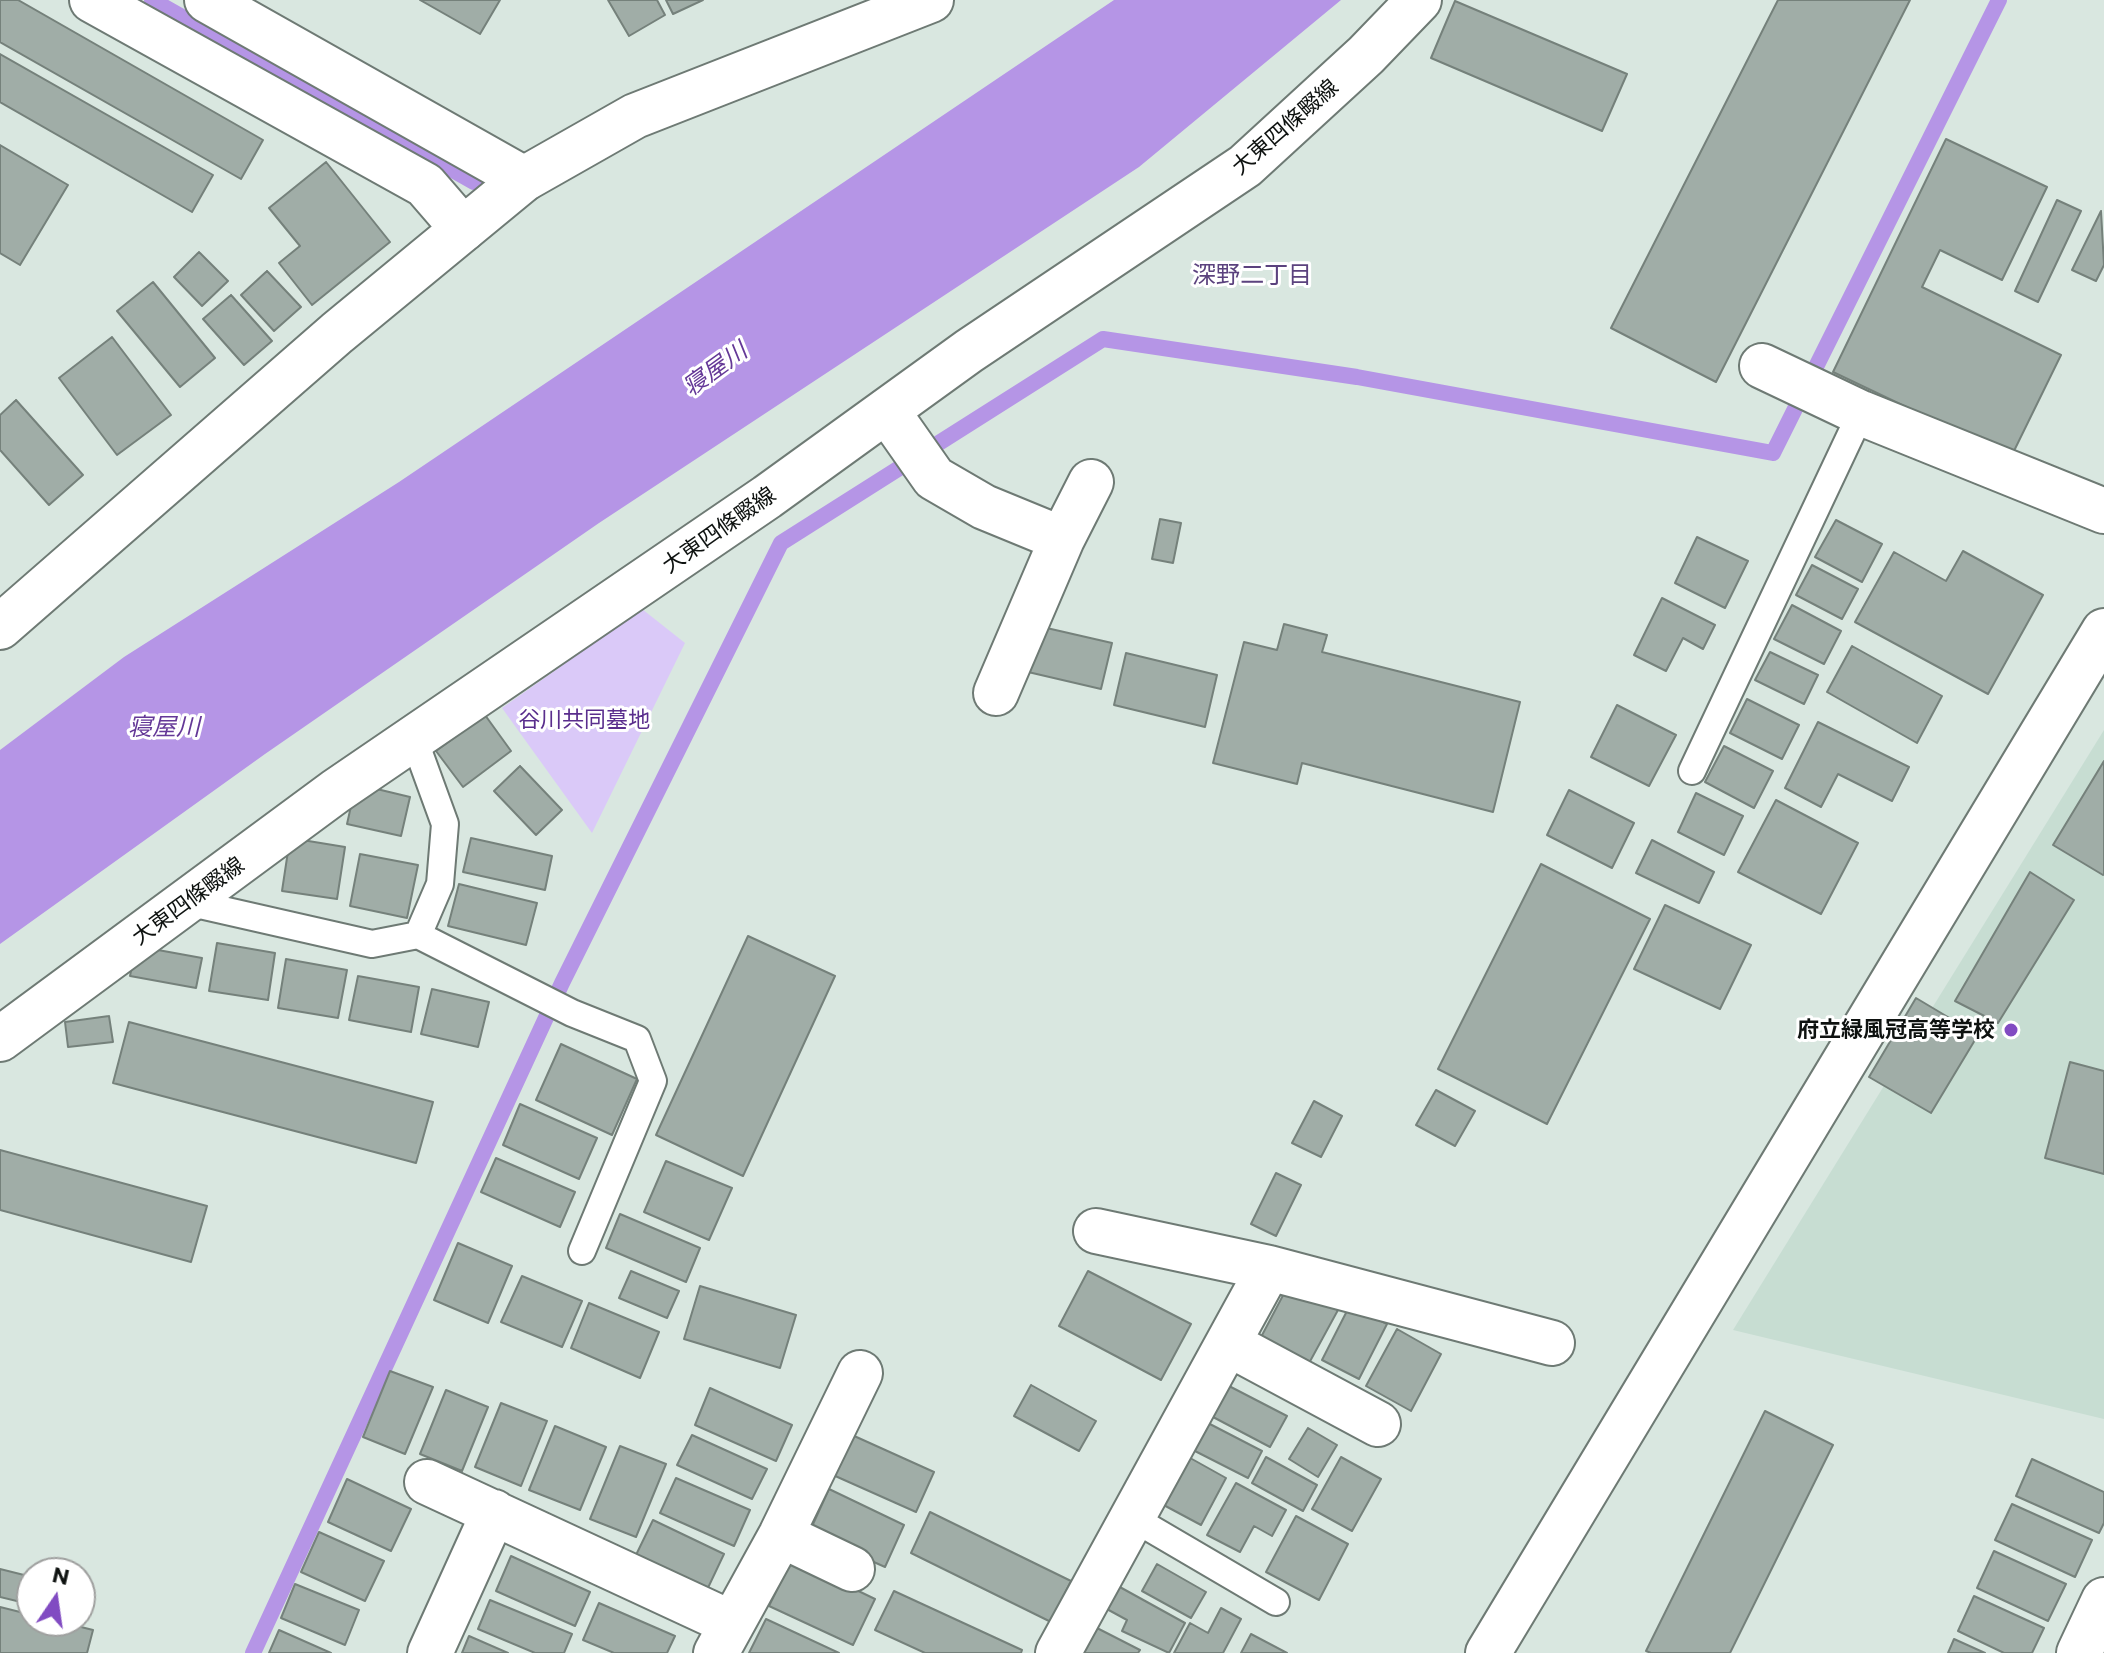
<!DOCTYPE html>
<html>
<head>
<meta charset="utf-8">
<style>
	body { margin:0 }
	#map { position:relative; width:2104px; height:1653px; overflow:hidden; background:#d9e7e0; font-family:Commissioner,sans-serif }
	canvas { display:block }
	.north { position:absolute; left:16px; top:1557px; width:80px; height:80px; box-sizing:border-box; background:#fff; border:2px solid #9fa09f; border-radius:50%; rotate:13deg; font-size:22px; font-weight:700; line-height:32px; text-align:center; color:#0e1210 }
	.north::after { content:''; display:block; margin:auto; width:28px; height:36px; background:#814bc2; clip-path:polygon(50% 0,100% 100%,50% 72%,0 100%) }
</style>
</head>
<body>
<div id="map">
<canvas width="2104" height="1653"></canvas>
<div class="north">N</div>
</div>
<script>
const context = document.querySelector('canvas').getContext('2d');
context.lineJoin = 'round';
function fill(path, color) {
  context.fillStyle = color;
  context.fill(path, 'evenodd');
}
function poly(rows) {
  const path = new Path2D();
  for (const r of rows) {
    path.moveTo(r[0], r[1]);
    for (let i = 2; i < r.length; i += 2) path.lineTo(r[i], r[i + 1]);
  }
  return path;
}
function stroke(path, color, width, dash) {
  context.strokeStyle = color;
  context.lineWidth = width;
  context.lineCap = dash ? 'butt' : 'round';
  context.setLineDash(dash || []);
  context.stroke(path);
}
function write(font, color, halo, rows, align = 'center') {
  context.font = font + ' Commissioner,"Noto Sans JP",sans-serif';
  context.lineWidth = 6;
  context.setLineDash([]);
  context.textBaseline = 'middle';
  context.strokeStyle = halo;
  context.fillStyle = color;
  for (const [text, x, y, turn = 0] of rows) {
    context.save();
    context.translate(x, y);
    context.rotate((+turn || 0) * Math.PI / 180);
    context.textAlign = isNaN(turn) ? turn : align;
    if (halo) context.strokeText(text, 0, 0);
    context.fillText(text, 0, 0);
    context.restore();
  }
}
fill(poly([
	[2104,730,2104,1419,1733,1330]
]), '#c7ddd2');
fill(poly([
	[642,609,685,643,592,833,502,708]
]), '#dac9f8');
fill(poly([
	[1114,0,1341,0,1139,167,599,523,265,754,0,944,0,750,124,657,399,482]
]), '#b595e6');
stroke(poly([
	[152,0,474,182],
	[253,1653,562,983,781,543,1103,339,1357,377,1773,453,1999,0]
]), '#b595e6', 16);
const building = poly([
	[0,0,18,0,263,140,241,179,0,42,0,0],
	[420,0,500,0,480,34,420,0],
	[608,0,657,0,665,15,629,36,608,0],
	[666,0,703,0,673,14,666,0],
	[1778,0,1910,0,1716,382,1611,328,1778,0],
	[1455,1,1627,74,1602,131,1431,58,1455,1],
	[0,54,213,175,192,212,0,102,0,54],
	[1946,139,2047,187,2002,280,1940,250,1922,287,2061,355,2011,457,1833,372,1946,139],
	[0,145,68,185,20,265,0,253,0,145],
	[326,162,390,242,312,305,279,263,300,246,269,208,326,162],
	[2057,200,2081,211,2038,302,2015,291,2057,200],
	[2101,211,2104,265,2096,281,2072,270,2101,211],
	[199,252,228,281,202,306,174,277,199,252],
	[267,271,301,307,274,331,241,295,267,271],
	[153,282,215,358,180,387,117,311,153,282],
	[231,295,272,341,244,365,203,319,231,295],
	[112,337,171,415,117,455,59,378,112,337],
	[16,400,83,475,49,505,0,450,0,415,16,400],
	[1160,519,1181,523,1173,563,1152,559,1160,519],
	[1836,520,1882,544,1862,582,1815,557,1836,520],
	[1697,537,1748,561,1725,608,1675,583,1697,537],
	[1963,551,2043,595,1988,694,1855,622,1894,552,1946,581,1963,551],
	[1812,565,1858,589,1842,619,1796,595,1812,565],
	[1662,598,1715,625,1703,649,1683,638,1666,671,1634,655,1662,598],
	[1792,605,1841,631,1824,664,1774,639,1792,605],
	[1284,624,1327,635,1322,652,1520,702,1493,812,1302,763,1297,784,1213,763,1244,642,1277,650,1284,624],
	[1038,626,1112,643,1101,689,1028,672,1038,626],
	[1852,646,1942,696,1917,743,1827,692,1852,646],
	[1770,652,1818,675,1804,704,1755,680,1770,652],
	[1126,653,1217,675,1205,727,1114,705,1126,653],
	[1747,699,1799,725,1782,759,1730,733,1747,699],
	[1617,705,1676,735,1649,786,1591,757,1617,705],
	[485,715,511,751,463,787,436,751,485,715],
	[1818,722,1909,767,1892,801,1838,774,1821,807,1785,788,1818,722],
	[1724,746,1773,771,1754,808,1705,782,1724,746],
	[2104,761,2104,874,2103,875,2053,845,2104,761],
	[520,766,562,810,536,835,494,791,520,766],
	[356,784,410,797,401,836,347,824,356,784],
	[1569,790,1634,823,1612,868,1547,835,1569,790],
	[1696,793,1743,816,1724,855,1678,832,1696,793],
	[1776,800,1858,843,1821,914,1738,872,1776,800],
	[290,838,345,847,337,899,282,891,290,838],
	[471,838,552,856,545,890,463,872,471,838],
	[1652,840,1714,872,1699,903,1636,873,1652,840],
	[360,854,418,865,407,918,350,906,360,854],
	[1541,864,1650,919,1547,1124,1438,1069,1541,864],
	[2030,872,2074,900,1998,1023,1955,1001,2030,872],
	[459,884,537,903,526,945,448,926,459,884],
	[1665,905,1751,945,1720,1009,1634,969,1665,905],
	[748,936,835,976,743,1176,656,1135,748,936],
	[217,943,275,953,268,1000,209,991,217,943],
	[136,946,202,958,196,988,130,976,136,946],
	[286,959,347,970,338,1018,278,1008,286,959],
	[358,976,419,987,411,1032,349,1020,358,976],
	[432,989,489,1002,478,1047,421,1034,432,989],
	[1916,998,1978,1035,1931,1113,1869,1077,1916,998],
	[109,1016,113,1042,68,1047,65,1022,109,1016],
	[129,1022,433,1102,416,1163,113,1083,129,1022],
	[561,1044,637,1079,612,1135,536,1100,561,1044],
	[2070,1062,2104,1071,2104,1174,2045,1158,2070,1062],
	[1436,1090,1475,1111,1455,1146,1416,1125,1436,1090],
	[1314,1101,1342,1116,1321,1157,1292,1143,1314,1101],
	[520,1104,597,1138,579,1179,503,1145,520,1104],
	[0,1150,207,1206,191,1262,0,1210,0,1150],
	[496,1158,575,1192,560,1227,481,1192,496,1158],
	[666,1161,732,1188,709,1240,644,1212,666,1161],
	[1276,1173,1301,1185,1276,1236,1251,1224,1276,1173],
	[620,1214,700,1248,686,1282,606,1248,620,1214],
	[458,1243,512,1266,488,1323,434,1300,458,1243],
	[631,1271,679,1291,667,1318,619,1298,631,1271],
	[1088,1271,1191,1324,1161,1380,1059,1326,1088,1271],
	[522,1276,582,1301,562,1347,501,1322,522,1276],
	[1289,1284,1338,1310,1308,1365,1260,1339,1289,1284],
	[700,1286,796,1315,780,1368,684,1339,700,1286],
	[589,1303,659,1332,640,1378,571,1348,589,1303],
	[1350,1305,1387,1324,1359,1379,1322,1360,1350,1305],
	[1397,1329,1441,1354,1411,1411,1366,1386,1397,1329],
	[390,1371,433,1387,405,1454,363,1437,390,1371],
	[1031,1385,1096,1421,1079,1451,1014,1416,1031,1385],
	[1229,1386,1287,1416,1270,1447,1213,1417,1229,1386],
	[710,1388,792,1425,776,1461,695,1425,710,1388],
	[446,1390,488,1407,462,1471,420,1454,446,1390],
	[501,1403,547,1421,521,1486,475,1467,501,1403],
	[1765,1411,1833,1445,1730,1653,1651,1653,1646,1651,1765,1411],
	[1206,1422,1262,1451,1248,1478,1191,1449,1206,1422],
	[555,1426,606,1447,580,1510,529,1490,555,1426],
	[1308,1428,1337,1445,1318,1477,1289,1459,1308,1428],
	[692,1435,767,1469,752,1499,677,1465,692,1435],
	[852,1435,934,1472,916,1512,833,1475,852,1435],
	[620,1446,666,1464,636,1537,590,1519,620,1446],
	[1183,1454,1226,1478,1201,1525,1158,1502,1183,1454],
	[1266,1457,1317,1485,1303,1511,1252,1483,1266,1457],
	[1341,1457,1381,1479,1352,1531,1312,1509,1341,1457],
	[2032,1459,2104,1492,2104,1523,2099,1533,2016,1496,2032,1459],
	[676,1478,750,1510,734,1546,660,1513,676,1478],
	[347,1479,411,1509,391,1551,328,1522,347,1479],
	[1236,1483,1286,1510,1272,1536,1254,1526,1240,1552,1207,1535,1236,1483],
	[829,1489,904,1525,885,1567,809,1533,829,1489],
	[2012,1504,2092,1540,2075,1577,1995,1540,2012,1504],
	[930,1512,1071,1581,1051,1622,911,1553,930,1512],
	[1296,1516,1348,1544,1319,1600,1266,1572,1296,1516],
	[653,1520,724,1554,706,1592,635,1557,653,1520],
	[319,1532,384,1561,365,1601,301,1572,319,1532],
	[1994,1551,2066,1584,2048,1621,1977,1588,1994,1551],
	[511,1556,590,1592,575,1626,496,1591,511,1556],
	[792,1559,875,1599,853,1645,769,1606,792,1559],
	[1157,1564,1206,1592,1191,1618,1142,1591,1157,1564],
	[0,1569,32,1577,25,1603,0,1597,0,1569],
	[295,1584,359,1610,345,1645,281,1618,295,1584],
	[1118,1586,1185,1623,1169,1653,1122,1631,1127,1620,1105,1608,1118,1586],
	[894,1591,1022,1650,1021,1653,925,1653,875,1630,894,1591],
	[1974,1596,2044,1628,2032,1653,2004,1653,1958,1631,1974,1596],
	[490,1600,572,1634,564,1653,535,1653,478,1629,490,1600],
	[599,1603,675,1636,667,1653,614,1653,583,1640,599,1603],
	[0,1607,32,1615,32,1621,57,1621,93,1630,87,1653,0,1653,0,1607],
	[1221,1608,1241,1619,1223,1653,1174,1653,1190,1623,1208,1633,1221,1608],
	[766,1619,839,1653,749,1653,766,1619],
	[1095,1627,1140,1650,1138,1653,1082,1653,1095,1627],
	[279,1630,331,1653,269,1653,279,1630],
	[1251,1634,1287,1653,1241,1653,1251,1634],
	[469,1636,508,1653,462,1653,469,1636],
	[1954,1639,1985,1653,1948,1653,1954,1639]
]);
fill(building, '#a0ada7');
stroke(building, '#75817b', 2);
const lane = poly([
	[1692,771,1861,413],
	[187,902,372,944,418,935,440,884,445,824,414,739],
	[418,935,572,1013,637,1039,653,1081,582,1251],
	[1131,1517,1276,1602]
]);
const street = poly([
	[92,0,425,185,463,229],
	[207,0,524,179],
	[1762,366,1861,413,2104,511],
	[887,411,934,478,984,507,1062,539],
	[996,693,1062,539,1091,482],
	[1096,1231,1269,1268,1552,1343],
	[1229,1344,1378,1424],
	[427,1482,731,1623],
	[781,1535,852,1569],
	[430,1653,494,1512],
	[716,1653,781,1535,860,1373],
	[1058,1653,1269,1268],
	[2079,1653,2104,1600]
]);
const secondary = poly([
	[0,627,337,333,524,179,635,116,931,0],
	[0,1039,336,791,767,497,969,351,1245,166,1366,55,1419,0],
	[1488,1653,2104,631]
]);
stroke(lane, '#6e7a74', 30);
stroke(street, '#6e7a74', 48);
stroke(secondary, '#6e7a74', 48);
stroke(lane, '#fff', 26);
stroke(street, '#fff', 44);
stroke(secondary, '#fff', 44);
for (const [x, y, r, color] of [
	[2011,1030,8,"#814bc2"]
]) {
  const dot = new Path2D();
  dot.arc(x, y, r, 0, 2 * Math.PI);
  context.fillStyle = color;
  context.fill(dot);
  stroke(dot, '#fff', 3);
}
write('22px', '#0e1210', '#fff', [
	["大東四條畷線",1285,127,-41],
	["大東四條畷線",719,530,-35],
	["大東四條畷線",188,901,-36]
]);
write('22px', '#5a2e8d', '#fff', [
	["谷川共同墓地",584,720]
]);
write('bold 22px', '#0e1210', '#fff', [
	["府立緑風冠高等学校",1995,1030]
], 'right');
write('24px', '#5b427e', '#fff', [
	["深野二丁目",1252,275]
]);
write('italic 24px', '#643897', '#fff', [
	["寝屋川",715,369,-36],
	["寝屋川",164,727]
]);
</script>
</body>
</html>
